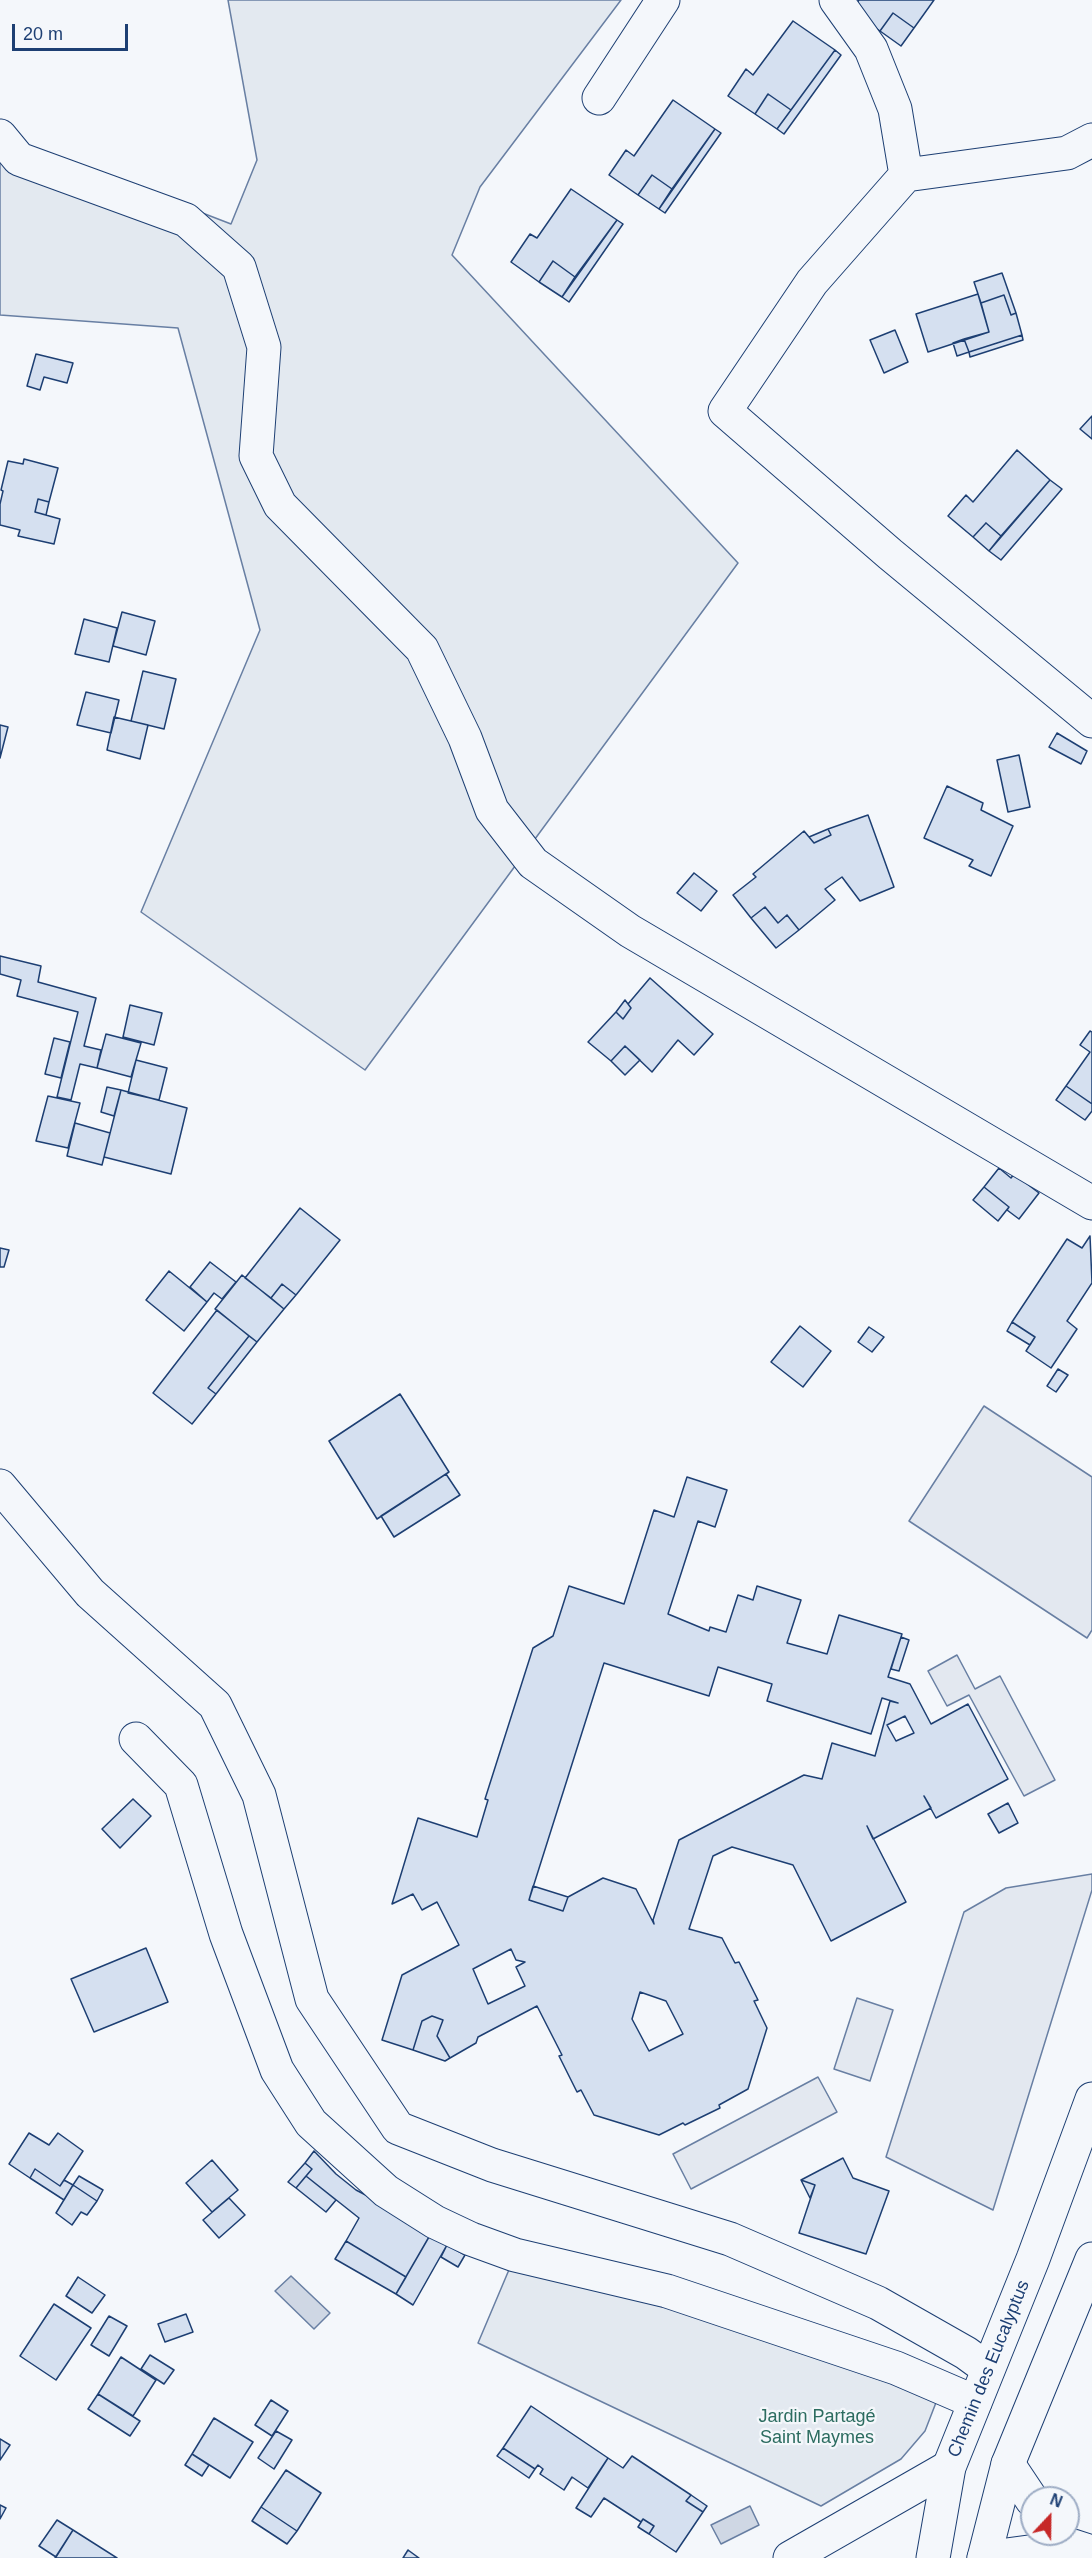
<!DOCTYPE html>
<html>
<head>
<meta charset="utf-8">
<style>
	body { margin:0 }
	#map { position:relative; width:1092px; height:2558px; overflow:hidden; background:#f4f7fb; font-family:Arial,sans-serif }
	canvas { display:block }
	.north { position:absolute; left:1020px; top:2486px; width:60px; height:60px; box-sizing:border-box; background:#f4f7fb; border:2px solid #9eadc5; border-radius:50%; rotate:22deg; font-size:16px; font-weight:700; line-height:24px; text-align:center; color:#1d3f73 }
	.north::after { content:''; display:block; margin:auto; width:21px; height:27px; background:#c62828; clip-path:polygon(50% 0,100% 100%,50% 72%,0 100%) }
	.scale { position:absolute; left:12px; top:24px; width:116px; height:27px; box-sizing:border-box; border:3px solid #1d3f73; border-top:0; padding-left:8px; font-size:18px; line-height:21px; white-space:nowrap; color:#1d3f73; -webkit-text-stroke:4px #f4f7fb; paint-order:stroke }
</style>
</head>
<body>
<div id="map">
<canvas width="1092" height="2558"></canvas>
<div class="north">N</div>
<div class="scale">20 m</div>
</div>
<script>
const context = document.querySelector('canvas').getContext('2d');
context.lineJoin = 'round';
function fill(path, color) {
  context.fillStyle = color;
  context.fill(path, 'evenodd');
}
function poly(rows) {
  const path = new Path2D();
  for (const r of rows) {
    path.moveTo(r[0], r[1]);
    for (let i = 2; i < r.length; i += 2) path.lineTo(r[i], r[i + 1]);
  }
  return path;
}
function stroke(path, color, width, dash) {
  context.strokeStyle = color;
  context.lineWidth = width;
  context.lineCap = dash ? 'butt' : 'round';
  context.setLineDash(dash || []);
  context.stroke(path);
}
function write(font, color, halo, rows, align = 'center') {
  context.font = font + ' Arial,sans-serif';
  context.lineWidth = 4.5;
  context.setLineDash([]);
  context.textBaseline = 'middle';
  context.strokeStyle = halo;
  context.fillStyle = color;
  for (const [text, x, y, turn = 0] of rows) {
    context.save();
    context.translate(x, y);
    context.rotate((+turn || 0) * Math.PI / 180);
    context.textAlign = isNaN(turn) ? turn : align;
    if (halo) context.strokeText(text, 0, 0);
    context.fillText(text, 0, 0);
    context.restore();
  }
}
const green = poly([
	[228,0,621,0,480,187,452,255,738,563,365,1070,141,912,260,630,178,328,0,315,0,135,231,224,257,160,228,0],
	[511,2265,776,2338,937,2400,925,2431,901,2459,821,2506,478,2343,511,2265]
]);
fill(green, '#e3e9f0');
stroke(green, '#687fa3', 1.5);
const parking = poly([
	[984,1406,1092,1477,1092,1630,1087,1638,909,1521,984,1406],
	[957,1655,975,1689,1000,1676,1055,1780,1024,1796,969,1695,947,1706,928,1671,957,1655],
	[1092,1874,1092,1890,993,2210,886,2157,964,1912,1006,1888,1092,1874],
	[857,1998,893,2010,870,2081,834,2069,857,1998],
	[818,2077,837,2112,691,2189,673,2154,818,2077]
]);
fill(parking, '#e3e8f0');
stroke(parking, '#687fa3', 1.5);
const water = poly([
	[291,2276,330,2313,314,2329,275,2291,291,2276],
	[750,2506,759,2525,721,2544,711,2525,750,2506]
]);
fill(water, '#cfd7e4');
stroke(water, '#687fa3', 1.5);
const building = poly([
	[859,0,934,0,914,28,893,13,880,31,851,11,859,0],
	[893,13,914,28,901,46,880,31,893,13],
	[793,21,835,50,791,110,768,94,755,114,728,96,746,69,753,75,793,21],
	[835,50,841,55,784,134,777,129,835,50],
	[768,94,791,110,777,129,755,114,768,94],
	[673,100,715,129,672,189,652,175,638,195,609,175,626,150,634,156,673,100],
	[715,129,721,133,665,213,659,209,715,129],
	[652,175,672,189,659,209,638,195,652,175],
	[571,189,617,220,575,277,553,261,539,282,511,262,530,234,537,238,571,189],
	[617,220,623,224,569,302,562,297,617,220],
	[553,261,575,277,562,297,539,282,553,261],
	[1002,273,1016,313,1011,315,1004,295,981,303,974,282,1002,273],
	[978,294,989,332,928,352,916,314,978,294],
	[1004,295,1011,315,1016,313,1022,335,969,352,964,339,989,332,981,303,1004,295],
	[895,330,908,362,884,373,870,340,895,330],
	[1022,335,1023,340,970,357,969,352,1022,335],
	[964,339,969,352,957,356,953,343,964,339],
	[36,354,73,363,67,383,44,377,40,390,27,386,36,354],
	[1092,416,1092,439,1080,429,1092,416],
	[1017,450,1050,480,1001,536,986,523,973,537,948,516,966,495,973,502,1017,450],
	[24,459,58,468,49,502,38,499,35,512,60,519,54,544,18,536,20,530,0,525,0,504,3,491,1,490,8,461,23,464,24,459],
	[1050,480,1062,489,1001,560,989,551,1050,480],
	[38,499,49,502,46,515,35,512,38,499],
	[986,523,1001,536,989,551,973,537,986,523],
	[122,612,155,621,146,655,113,646,122,612],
	[84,619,117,628,109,662,75,654,84,619],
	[143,671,176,679,164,729,131,721,143,671],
	[86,692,119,700,111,733,77,725,86,692],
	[114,717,148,725,140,759,107,750,114,717],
	[0,725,8,727,0,758,0,725],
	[1057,733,1087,751,1081,764,1049,747,1057,733],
	[1019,755,1030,807,1008,812,997,760,1019,755],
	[947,786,983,803,981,810,1013,826,991,876,969,866,973,860,924,838,947,786],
	[868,815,894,887,860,901,842,877,825,889,835,900,799,930,787,915,778,923,765,907,751,918,733,895,756,877,753,874,804,831,814,843,831,835,828,829,868,815],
	[828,829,831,835,814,843,809,837,828,829],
	[694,873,717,891,701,911,677,893,694,873],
	[765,907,778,923,787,915,799,930,776,948,751,918,765,907],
	[0,956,41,966,38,982,96,998,84,1046,101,1050,97,1068,80,1064,71,1100,57,1097,78,1012,17,996,21,980,0,974,0,956],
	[650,978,713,1034,694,1055,678,1040,652,1072,625,1046,611,1061,588,1042,616,1012,623,1019,631,1008,628,1004,650,978],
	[625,1000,631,1008,623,1019,616,1012,625,1000],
	[130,1005,162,1013,154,1045,123,1037,130,1005],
	[1090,1031,1092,1032,1092,1104,1066,1086,1090,1052,1080,1045,1090,1031],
	[106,1034,141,1043,131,1077,97,1068,106,1034],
	[54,1038,70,1042,61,1078,45,1074,54,1038],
	[625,1046,640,1060,625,1075,611,1061,625,1046],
	[136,1060,167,1068,159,1100,128,1093,136,1060],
	[1066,1086,1092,1104,1092,1111,1085,1120,1056,1100,1066,1086],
	[107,1087,121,1090,114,1116,101,1112,107,1087],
	[121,1090,187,1108,171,1174,104,1157,121,1090],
	[48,1096,80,1103,68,1148,36,1141,48,1096],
	[75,1123,110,1133,102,1165,67,1156,75,1123],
	[999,1168,1011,1178,1014,1174,1039,1193,1019,1219,1007,1210,1009,1207,984,1187,999,1168],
	[984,1187,1009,1207,998,1221,973,1200,984,1187],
	[300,1208,340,1240,296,1295,282,1284,271,1298,245,1278,300,1208],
	[1090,1236,1092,1283,1067,1321,1077,1329,1051,1368,1026,1351,1035,1337,1012,1322,1067,1239,1082,1248,1090,1236],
	[0,1248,9,1250,4,1267,0,1267,0,1248],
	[210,1262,236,1282,222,1299,214,1293,207,1302,190,1287,210,1262],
	[169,1271,207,1302,184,1331,146,1300,169,1271],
	[242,1275,284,1309,257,1342,215,1309,242,1275],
	[282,1284,296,1295,284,1309,271,1298,282,1284],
	[217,1310,249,1336,208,1388,216,1394,192,1424,153,1393,217,1310],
	[1012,1322,1035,1337,1030,1345,1007,1331,1012,1322],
	[800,1326,831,1351,803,1387,771,1362,800,1326],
	[869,1327,884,1337,872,1352,858,1342,869,1327],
	[249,1336,257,1342,216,1394,208,1388,249,1336],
	[1058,1369,1068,1375,1056,1392,1047,1386,1058,1369],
	[400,1394,449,1472,377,1519,329,1441,400,1394],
	[446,1474,460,1495,394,1537,381,1516,446,1474],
	[687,1477,727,1490,715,1527,698,1521,668,1614,709,1631,710,1627,726,1632,738,1595,753,1600,757,1586,801,1600,787,1643,827,1654,839,1615,902,1634,888,1677,910,1684,931,1724,968,1704,1008,1779,936,1818,924,1796,931,1808,873,1839,867,1826,906,1902,831,1941,793,1865,732,1847,713,1856,689,1929,722,1938,735,1963,739,1962,758,2000,754,2001,767,2028,748,2089,719,2105,720,2108,685,2125,683,2123,659,2135,594,2115,581,2090,577,2092,559,2056,562,2055,537,2006,478,2037,476,2043,450,2058,437,2036,443,2020,432,2016,422,2021,413,2050,382,2040,402,1975,459,1945,437,1902,422,1910,413,1894,392,1904,418,1818,477,1837,488,1800,485,1799,533,1648,553,1636,569,1586,624,1604,654,1510,674,1517,687,1477],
	[604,1663,709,1696,718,1667,772,1684,767,1701,871,1734,882,1698,898,1703,890,1701,875,1756,832,1743,822,1779,804,1775,679,1840,653,1920,654,1924,636,1889,603,1878,568,1897,563,1911,529,1900,604,1663],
	[905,1716,914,1733,896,1741,887,1725,905,1716],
	[511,1949,516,1960,525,1962,516,1967,525,1986,488,2004,473,1969,511,1949],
	[640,1992,666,2001,683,2034,649,2051,632,2019,640,1992],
	[901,1637,909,1640,899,1671,891,1669,901,1637],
	[133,1799,151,1816,120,1848,102,1829,133,1799],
	[1008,1803,1018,1823,999,1833,988,1814,1008,1803],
	[533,1886,568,1897,563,1911,529,1900,533,1886],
	[146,1948,168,2002,94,2032,71,1979,146,1948],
	[432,2016,443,2020,437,2036,450,2058,445,2061,413,2050,422,2021,432,2016],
	[29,2133,49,2145,58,2133,83,2151,60,2186,35,2169,30,2178,9,2164,29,2133],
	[314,2151,336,2174,356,2190,433,2230,406,2277,346,2241,359,2218,306,2176,312,2169,305,2163,314,2151],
	[843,2158,853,2178,889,2191,866,2254,799,2233,815,2185,801,2180,843,2158],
	[212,2160,238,2190,212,2212,186,2183,212,2160],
	[305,2163,312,2169,296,2188,288,2182,305,2163],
	[35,2169,60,2186,64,2180,73,2185,64,2200,30,2178,35,2169],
	[79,2176,103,2190,97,2201,73,2185,79,2176],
	[306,2176,336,2200,326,2212,296,2188,306,2176],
	[801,2180,815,2185,810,2198,801,2180],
	[73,2185,97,2201,87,2215,81,2212,72,2225,56,2213,73,2185],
	[229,2198,245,2215,219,2238,203,2220,229,2198],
	[433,2230,452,2236,413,2305,396,2294,433,2230],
	[346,2241,406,2277,396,2294,335,2259,346,2241],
	[447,2245,465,2255,458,2267,441,2257,447,2245],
	[78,2277,105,2295,92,2313,66,2296,78,2277],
	[54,2304,91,2328,56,2380,20,2356,54,2304],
	[186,2314,193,2332,165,2342,158,2324,186,2314],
	[109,2316,127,2326,109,2356,91,2345,109,2316],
	[150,2355,174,2370,164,2384,141,2369,150,2355],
	[121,2357,156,2380,133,2416,98,2394,121,2357],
	[98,2394,140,2421,130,2436,88,2409,98,2394],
	[271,2400,288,2411,272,2436,255,2425,271,2400],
	[531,2406,608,2458,588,2488,572,2477,564,2490,540,2474,543,2469,538,2465,535,2469,503,2448,531,2406],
	[214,2418,253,2442,230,2478,192,2454,214,2418],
	[276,2431,292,2440,274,2469,258,2458,276,2431],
	[0,2439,10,2445,0,2460,0,2439],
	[503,2448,535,2469,529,2478,497,2456,503,2448],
	[192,2454,209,2465,202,2476,185,2465,192,2454],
	[632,2456,691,2495,686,2501,703,2512,676,2552,649,2534,654,2526,643,2519,641,2522,604,2498,591,2517,576,2508,608,2458,623,2468,632,2456],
	[286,2470,321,2493,297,2531,261,2507,286,2470],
	[691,2495,707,2506,703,2512,686,2501,691,2495],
	[0,2505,6,2508,0,2519,0,2505],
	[261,2507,297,2531,287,2544,252,2521,261,2507],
	[643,2519,654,2526,649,2534,638,2527,643,2519],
	[57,2520,73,2530,56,2557,39,2546,57,2520],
	[73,2530,117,2558,55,2558,73,2530],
	[408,2550,419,2558,403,2558,408,2550]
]);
fill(building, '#d5e0f0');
stroke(building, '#1d3f73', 1.5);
const minor = poly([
	[836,0,871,49,895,109,906,175],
	[599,98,663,0],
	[0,136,19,159,186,220,239,267,264,347,256,456,280,505,422,649,465,738,492,810,533,863,630,931,1092,1203],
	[1092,140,1067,153,906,175,812,282,725,411,890,554,1092,721],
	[0,1486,90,1593,215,1705,259,1795,312,1999,398,2128,492,2165,730,2239,878,2303,966,2353,988,2369],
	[136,1739,181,1785,226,1934,277,2070,311,2123,386,2191,435,2222,471,2239,515,2255,667,2291,896,2368,975,2402],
	[1008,2464,1032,2500],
	[790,2558,949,2467],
	[984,2558,1073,2546,1092,2552]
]);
const major = poly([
	[933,2558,949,2467,1033,2259,1092,2099],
	[984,2558,1008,2464,1092,2259]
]);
stroke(minor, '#1d3f73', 35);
stroke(major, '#1d3f73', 35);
stroke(minor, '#f4f7fb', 33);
stroke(major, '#f4f7fb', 33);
write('18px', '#1d3f73', '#f4f7fb', [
	["Chemin des Eucalyptus",989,2369,-68]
]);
write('18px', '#2c6c60', '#f4f7fb', [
	["Jardin Partagé",817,2417],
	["Saint Maymes",817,2438]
]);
</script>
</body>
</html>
